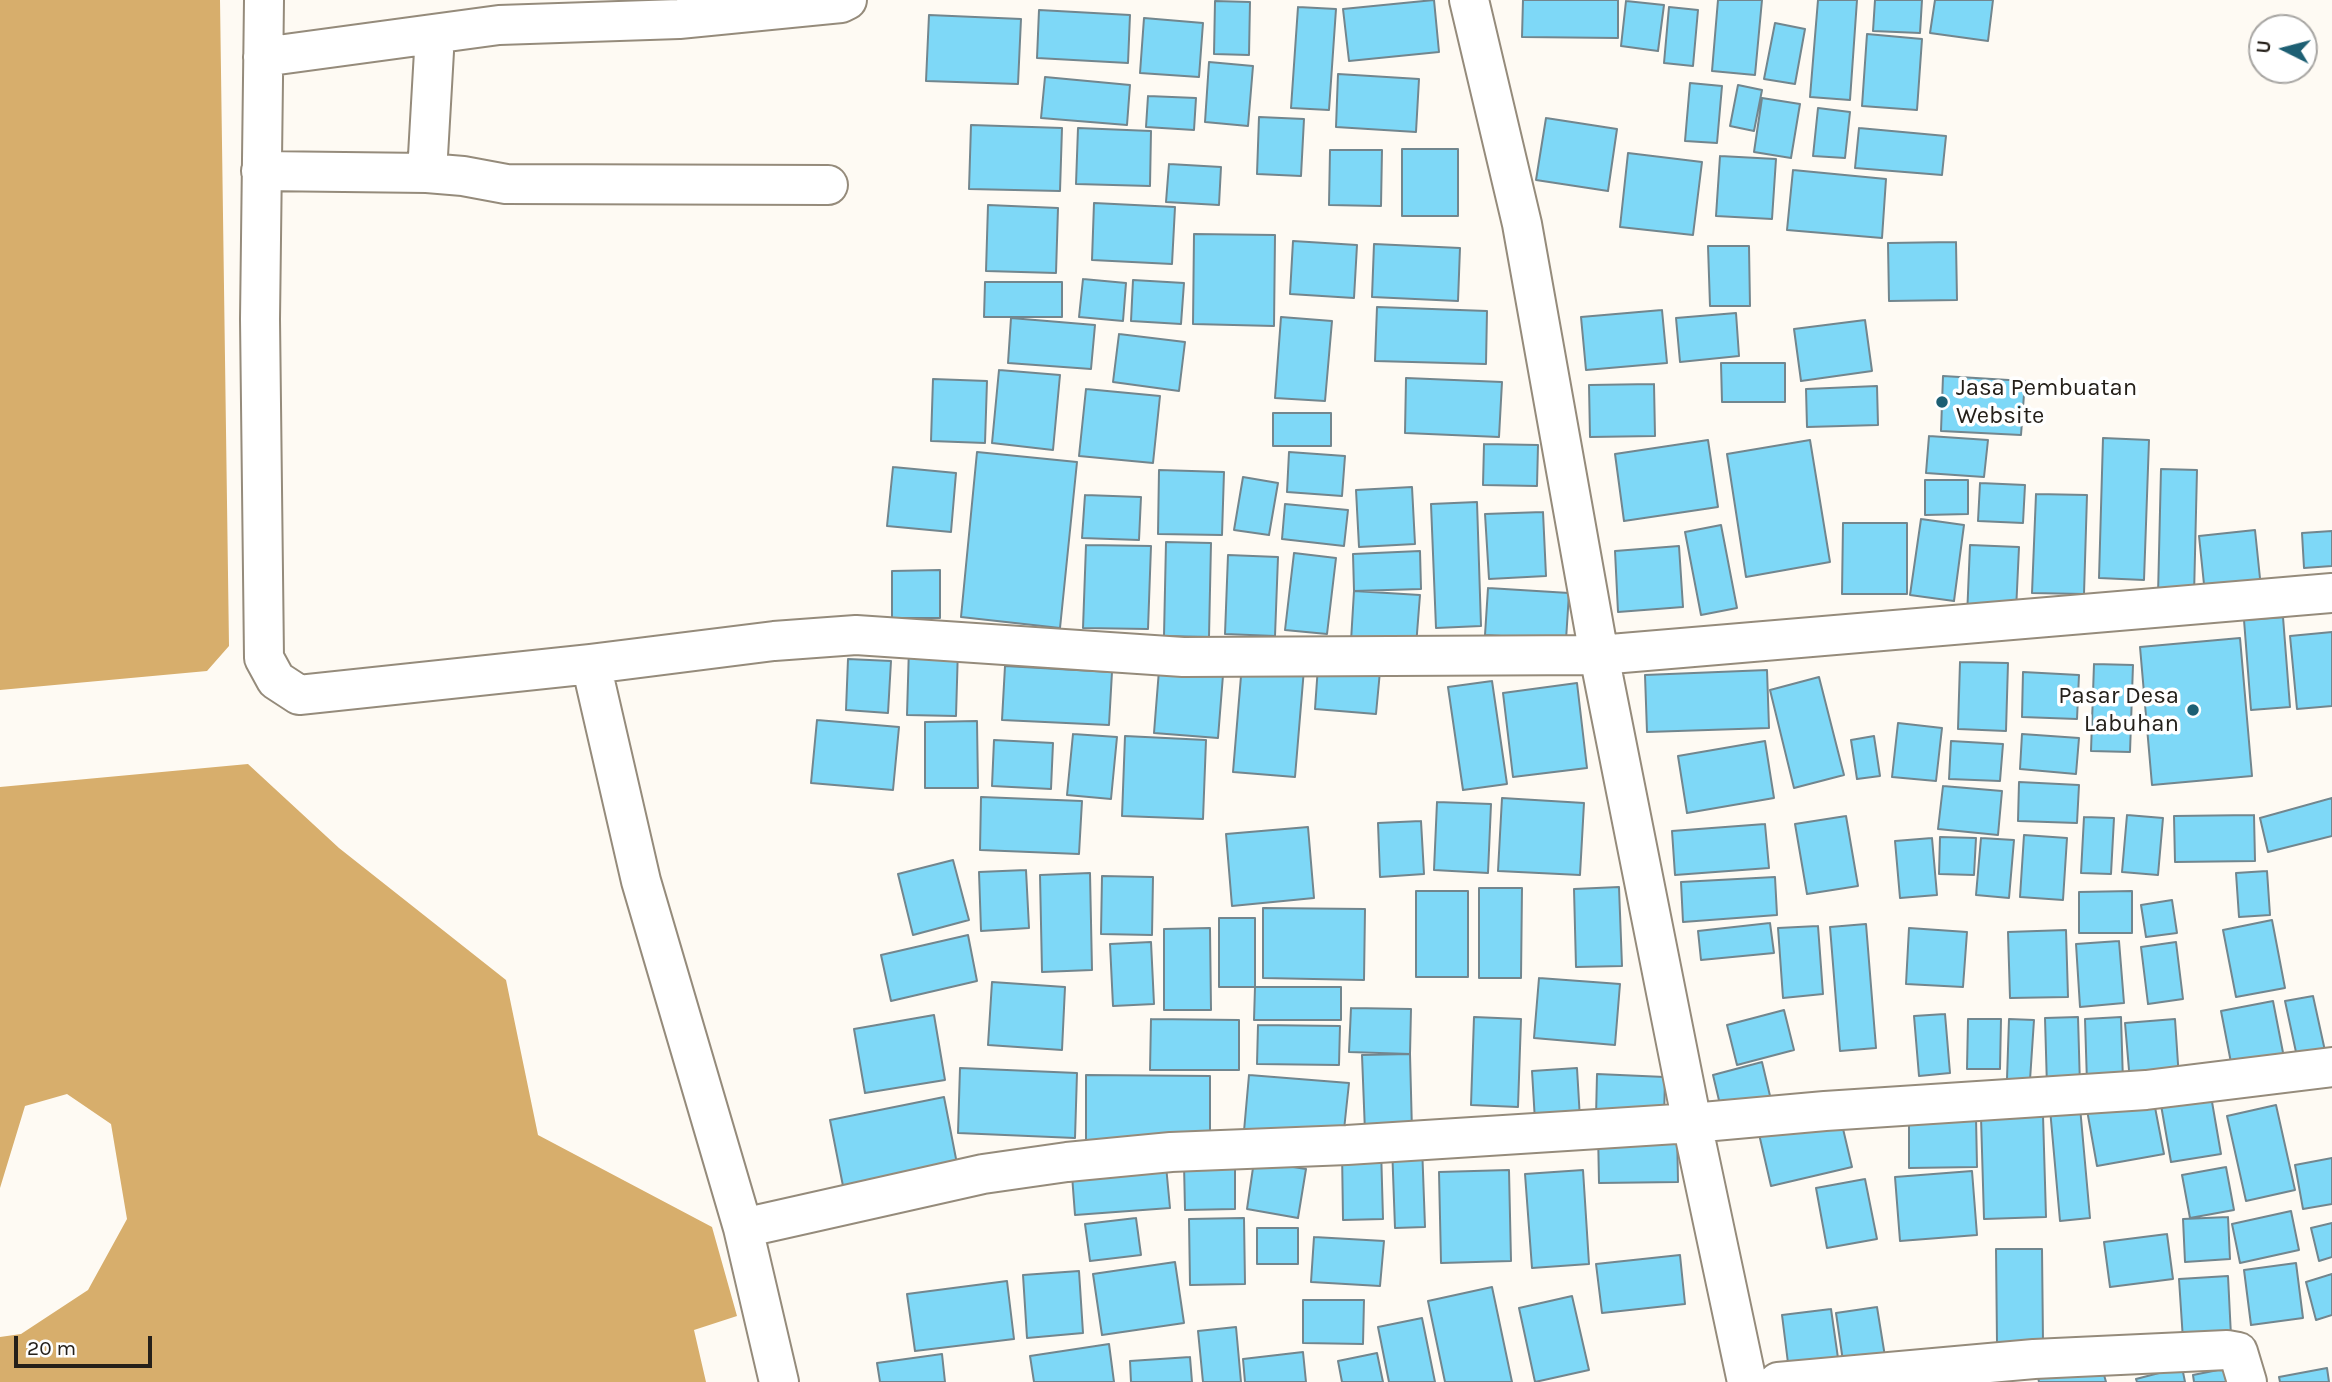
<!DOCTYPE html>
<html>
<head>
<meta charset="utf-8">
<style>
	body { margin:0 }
	#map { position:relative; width:2332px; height:1382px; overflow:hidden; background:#fefaf3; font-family:Karla,sans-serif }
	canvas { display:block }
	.north { position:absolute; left:2248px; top:14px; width:70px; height:70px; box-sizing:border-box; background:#fff; border:2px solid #a8a6a3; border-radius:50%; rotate:276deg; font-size:19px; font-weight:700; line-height:28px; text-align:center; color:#25201a }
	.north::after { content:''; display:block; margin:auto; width:24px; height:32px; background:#1d5f73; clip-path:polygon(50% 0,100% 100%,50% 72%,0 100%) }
	.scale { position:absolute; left:14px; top:1336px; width:138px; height:32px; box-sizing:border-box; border:4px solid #25201a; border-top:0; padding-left:9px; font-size:21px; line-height:24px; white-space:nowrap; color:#25201a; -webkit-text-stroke:5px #fff; paint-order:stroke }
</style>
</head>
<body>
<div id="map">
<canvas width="2332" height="1382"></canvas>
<div class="north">U</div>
<div class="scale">20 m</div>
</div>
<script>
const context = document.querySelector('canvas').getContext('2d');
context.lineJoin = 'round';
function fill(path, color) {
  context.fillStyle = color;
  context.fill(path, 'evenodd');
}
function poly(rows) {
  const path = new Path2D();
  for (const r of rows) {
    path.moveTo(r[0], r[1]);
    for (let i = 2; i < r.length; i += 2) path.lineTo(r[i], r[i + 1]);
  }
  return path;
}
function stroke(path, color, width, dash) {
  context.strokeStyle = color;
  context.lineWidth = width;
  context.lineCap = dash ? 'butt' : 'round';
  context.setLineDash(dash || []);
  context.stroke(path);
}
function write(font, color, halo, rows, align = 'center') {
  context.font = font + ' Karla,sans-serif';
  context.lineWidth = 7;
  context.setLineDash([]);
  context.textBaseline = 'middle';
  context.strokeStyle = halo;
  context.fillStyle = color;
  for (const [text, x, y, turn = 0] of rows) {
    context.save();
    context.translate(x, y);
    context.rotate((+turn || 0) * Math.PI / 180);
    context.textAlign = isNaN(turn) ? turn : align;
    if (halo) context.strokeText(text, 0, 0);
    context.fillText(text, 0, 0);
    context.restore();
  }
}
fill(poly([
	[0,0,220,0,229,646,207,671,0,690],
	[248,764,339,848,506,980,538,1135,712,1227,737,1316,694,1330,706,1382,0,1382,0,1337,21,1334,88,1290,127,1219,111,1124,67,1094,25,1106,0,1188,0,787]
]), '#d7ae6c');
const building = poly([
	[1434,0,1439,52,1349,61,1343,9,1434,0],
	[1523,0,1618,0,1618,38,1522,37,1523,0],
	[1718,0,1762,0,1755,75,1712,71,1718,0],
	[1818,0,1857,0,1850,100,1810,97,1818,0],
	[1875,0,1922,0,1920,33,1873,31,1875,0],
	[1935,0,1993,0,1988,41,1930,33,1935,0],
	[1215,1,1250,2,1249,55,1214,54,1215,1],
	[1626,1,1664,5,1658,51,1621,46,1626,1],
	[1298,7,1336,9,1329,110,1291,108,1298,7],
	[1669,7,1698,10,1693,66,1664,63,1669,7],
	[1039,10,1130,15,1128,63,1037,58,1039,10],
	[929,15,1021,19,1018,84,926,81,929,15],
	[1144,18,1203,23,1199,77,1140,73,1144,18],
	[1775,23,1805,29,1795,84,1764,79,1775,23],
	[1867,34,1922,39,1917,110,1862,106,1867,34],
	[1209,62,1253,66,1248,126,1205,122,1209,62],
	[1338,74,1419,79,1416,132,1336,127,1338,74],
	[1045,77,1130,85,1127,125,1041,118,1045,77],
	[1690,83,1722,86,1717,143,1685,141,1690,83],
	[1738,85,1762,90,1754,131,1730,126,1738,85],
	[1148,96,1196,98,1194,130,1146,127,1148,96],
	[1762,98,1800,104,1791,158,1754,152,1762,98],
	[1818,108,1850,112,1845,158,1813,156,1818,108],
	[1259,117,1304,119,1301,176,1257,174,1259,117],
	[1546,118,1617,129,1608,191,1536,180,1546,118],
	[971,125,1062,128,1060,191,969,189,971,125],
	[1078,128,1151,131,1150,186,1076,184,1078,128],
	[1859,128,1946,136,1942,175,1855,168,1859,128],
	[1402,149,1458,149,1458,216,1402,216,1402,149],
	[1330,150,1382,150,1381,206,1329,205,1330,150],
	[1628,153,1702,162,1693,235,1620,227,1628,153],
	[1720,156,1776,159,1772,219,1716,216,1720,156],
	[1169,164,1221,167,1219,205,1166,202,1169,164],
	[1793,170,1886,179,1882,238,1787,230,1793,170],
	[1094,203,1175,207,1172,264,1092,260,1094,203],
	[988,205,1058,208,1056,273,986,271,988,205],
	[1194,234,1275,235,1274,326,1193,324,1194,234],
	[1293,241,1357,245,1354,298,1290,294,1293,241],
	[1956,242,1957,300,1889,301,1888,243,1956,242],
	[1374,244,1460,248,1458,301,1372,297,1374,244],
	[1708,246,1749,246,1750,306,1710,306,1708,246],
	[1083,279,1126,283,1123,321,1079,317,1083,279],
	[1133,280,1184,283,1181,324,1131,321,1133,280],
	[985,282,1062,282,1062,317,984,317,985,282],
	[1377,307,1487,311,1486,364,1375,361,1377,307],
	[1662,310,1667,363,1586,370,1581,317,1662,310],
	[1736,313,1739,356,1680,362,1676,318,1736,313],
	[1281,317,1332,321,1325,401,1275,398,1281,317],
	[1011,318,1095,325,1091,369,1008,363,1011,318],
	[1865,320,1872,371,1801,381,1794,329,1865,320],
	[1119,334,1185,342,1179,391,1113,382,1119,334],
	[1721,363,1785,363,1785,402,1722,402,1721,363],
	[999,370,1060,375,1053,450,992,443,999,370],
	[1943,376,2025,381,2021,435,1941,431,1943,376],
	[1406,378,1502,382,1499,437,1405,433,1406,378],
	[933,379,987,381,985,443,931,441,933,379],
	[1654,384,1655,436,1590,437,1589,385,1654,384],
	[1877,386,1878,425,1807,427,1806,389,1877,386],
	[1086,389,1160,396,1153,463,1079,456,1086,389],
	[1273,413,1331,413,1331,446,1273,446,1273,413],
	[1929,436,1988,440,1984,477,1926,473,1929,436],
	[2103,438,2149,440,2144,580,2099,578,2103,438],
	[1708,440,1718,507,1624,521,1615,454,1708,440],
	[1810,440,1830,562,1746,577,1727,454,1810,440],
	[1484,444,1538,445,1537,486,1483,485,1484,444],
	[977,452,1077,462,1060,628,961,617,977,452],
	[1289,452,1345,456,1342,496,1287,492,1289,452],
	[893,467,956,473,951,532,887,526,893,467],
	[2161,469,2197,470,2194,596,2158,595,2161,469],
	[1159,470,1224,472,1222,535,1158,534,1159,470],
	[1243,477,1278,483,1269,535,1234,530,1243,477],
	[1925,480,1968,480,1968,514,1925,515,1925,480],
	[1980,483,2025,485,2023,523,1978,521,1980,483],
	[1412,487,1415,544,1359,547,1356,490,1412,487],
	[2036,494,2087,495,2084,594,2032,593,2036,494],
	[1085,495,1141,497,1139,540,1082,538,1085,495],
	[1477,502,1481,626,1436,628,1431,504,1477,502],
	[1285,504,1348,510,1344,546,1282,539,1285,504],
	[1543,512,1546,576,1489,579,1485,514,1543,512],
	[1921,519,1964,525,1954,601,1910,595,1921,519],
	[1843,523,1907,523,1907,594,1842,594,1843,523],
	[1721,525,1737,608,1701,615,1685,532,1721,525],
	[2255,530,2261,588,2205,594,2199,536,2255,530],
	[2332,531,2332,566,2304,568,2302,533,2332,531],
	[1166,542,1211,543,1209,637,1164,636,1166,542],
	[1086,545,1151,546,1148,629,1083,628,1086,545],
	[1970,545,2019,547,2016,611,1967,617,1970,545],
	[1679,546,1683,607,1618,612,1615,551,1679,546],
	[1420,551,1421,589,1354,591,1353,554,1420,551],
	[1294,553,1336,558,1327,634,1285,630,1294,553],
	[1228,555,1278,557,1275,636,1225,634,1228,555],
	[940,570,940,618,892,618,892,571,940,570],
	[1488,588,1569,593,1566,640,1485,635,1488,588],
	[1354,591,1420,595,1416,646,1351,641,1354,591],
	[2283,617,2290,707,2251,710,2244,620,2283,617],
	[2332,632,2332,706,2297,709,2290,636,2332,632],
	[2240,638,2252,776,2152,785,2140,647,2240,638],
	[909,647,958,648,956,716,907,715,909,647],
	[848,659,891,661,888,713,846,710,848,659],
	[1960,662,2008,663,2006,731,1958,729,1960,662],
	[1242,664,1304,669,1295,777,1233,772,1242,664],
	[2094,664,2133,665,2130,752,2091,751,2094,664],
	[1005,666,1112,672,1109,725,1002,720,1005,666],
	[1318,666,1380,671,1376,714,1315,709,1318,666],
	[1159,670,1223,675,1218,738,1154,733,1159,670],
	[1767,670,1769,728,1647,732,1645,675,1767,670],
	[2023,672,2079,675,2077,719,2022,717,2023,672],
	[1819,677,1844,775,1794,788,1770,690,1819,677],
	[1492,681,1507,784,1463,790,1448,687,1492,681],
	[1577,683,1587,768,1513,777,1503,693,1577,683],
	[817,720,899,727,893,790,811,783,817,720],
	[977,721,978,788,925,788,925,722,977,721],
	[1898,723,1942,728,1936,781,1892,777,1898,723],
	[1073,734,1117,737,1111,799,1067,795,1073,734],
	[2022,734,2079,738,2076,774,2020,769,2022,734],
	[1125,736,1206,740,1203,819,1122,816,1125,736],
	[1874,736,1880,776,1857,779,1851,740,1874,736],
	[994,740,1053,743,1051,789,992,786,994,740],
	[1765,741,1774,798,1687,813,1678,756,1765,741],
	[1951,741,2003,744,2000,781,1949,779,1951,741],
	[2019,782,2079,785,2077,823,2018,821,2019,782],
	[1943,786,2002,791,1998,835,1938,829,1943,786],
	[981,797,1082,801,1079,854,980,850,981,797],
	[1502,798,1584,803,1580,875,1498,871,1502,798],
	[2332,798,2332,836,2268,852,2260,818,2332,798],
	[1437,802,1491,804,1488,873,1434,870,1437,802],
	[2127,815,2163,818,2158,875,2122,872,2127,815],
	[2254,815,2255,861,2175,862,2174,816,2254,815],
	[1846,816,1858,886,1807,894,1795,824,1846,816],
	[2084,817,2114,818,2111,874,2081,873,2084,817],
	[1421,821,1424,874,1380,877,1378,823,1421,821],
	[1765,824,1769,868,1675,875,1672,831,1765,824],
	[1308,827,1314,898,1232,906,1226,834,1308,827],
	[2024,835,2067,838,2063,900,2020,897,2024,835],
	[1940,837,1976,838,1974,875,1939,874,1940,837],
	[1932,838,1937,895,1900,898,1895,841,1932,838],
	[1981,838,2014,840,2009,898,1976,895,1981,838],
	[953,860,969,920,913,935,898,874,953,860],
	[1026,870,1029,928,981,931,979,872,1026,870],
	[2267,871,2270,915,2239,917,2236,873,2267,871],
	[1090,873,1092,970,1042,972,1040,875,1090,873],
	[1102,876,1153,877,1152,935,1101,934,1102,876],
	[1775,877,1777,915,1683,922,1681,882,1775,877],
	[1619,887,1622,966,1576,967,1574,889,1619,887],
	[1479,888,1522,888,1521,978,1479,978,1479,888],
	[1416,891,1468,891,1468,977,1416,977,1416,891],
	[2132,891,2132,933,2079,933,2079,892,2132,891],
	[2172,900,2177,933,2146,937,2141,905,2172,900],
	[1263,908,1365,909,1364,980,1263,978,1263,908],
	[1219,918,1255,918,1255,987,1219,987,1219,918],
	[2272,920,2285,988,2236,997,2223,930,2272,920],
	[1770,923,1774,953,1701,960,1698,931,1770,923],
	[1866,924,1876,1048,1840,1051,1830,927,1866,924],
	[1818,926,1823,994,1783,998,1778,928,1818,926],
	[1210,928,1211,1010,1164,1010,1164,929,1210,928],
	[1909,928,1967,932,1963,987,1906,984,1909,928],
	[2066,930,2068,997,2010,998,2008,932,2066,930],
	[968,935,977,981,891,1001,881,955,968,935],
	[2119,941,2124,1003,2080,1007,2076,944,2119,941],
	[1151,942,1154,1004,1113,1006,1110,944,1151,942],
	[2176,942,2183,999,2148,1004,2141,947,2176,942],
	[1539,978,1620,984,1615,1045,1534,1038,1539,978],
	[992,982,1065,987,1062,1050,988,1045,992,982],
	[1255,987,1341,987,1341,1020,1254,1020,1255,987],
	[2313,996,2327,1060,2299,1066,2285,1001,2313,996],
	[2273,1001,2286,1068,2234,1078,2221,1011,2273,1001],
	[1351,1008,1411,1009,1410,1054,1349,1052,1351,1008],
	[1784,1010,1794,1050,1737,1065,1727,1025,1784,1010],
	[1945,1014,1950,1073,1919,1076,1914,1016,1945,1014],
	[934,1015,945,1080,865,1093,854,1029,934,1015],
	[1474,1017,1521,1019,1518,1107,1471,1105,1474,1017],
	[2078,1017,2080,1086,2047,1087,2045,1018,2078,1017],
	[2121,1017,2123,1082,2087,1083,2085,1019,2121,1017],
	[1151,1019,1239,1020,1239,1070,1150,1070,1151,1019],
	[1968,1019,2001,1019,2000,1069,1967,1069,1968,1019],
	[2009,1019,2034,1020,2030,1080,2007,1079,2009,1019],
	[2175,1019,2179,1079,2130,1082,2125,1023,2175,1019],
	[1258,1025,1340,1026,1339,1065,1257,1064,1258,1025],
	[1410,1054,1412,1131,1365,1132,1362,1055,1410,1054],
	[1762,1062,1771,1100,1722,1113,1713,1075,1762,1062],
	[960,1068,1077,1073,1075,1138,958,1133,960,1068],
	[1577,1068,1580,1119,1535,1121,1532,1071,1577,1068],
	[1597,1074,1665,1077,1664,1120,1596,1117,1597,1074],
	[1086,1075,1210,1076,1210,1142,1086,1141,1086,1075],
	[1249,1075,1349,1083,1343,1139,1244,1131,1249,1075],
	[2211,1096,2221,1154,2171,1162,2161,1105,2211,1096],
	[944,1097,958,1169,844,1191,830,1120,944,1097],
	[2153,1097,2164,1154,2097,1166,2087,1110,2153,1097],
	[2276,1105,2295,1190,2246,1201,2227,1116,2276,1105],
	[2080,1107,2090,1218,2060,1221,2050,1109,2080,1107],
	[2043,1115,2046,1217,1984,1219,1981,1117,2043,1115],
	[1840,1116,1852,1167,1771,1186,1759,1134,1840,1116],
	[1909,1117,1976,1117,1977,1167,1909,1168,1909,1117],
	[1677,1130,1678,1182,1599,1183,1598,1131,1677,1130],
	[1422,1145,1425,1227,1395,1228,1392,1146,1422,1145],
	[1381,1148,1383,1219,1343,1220,1342,1150,1381,1148],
	[1165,1155,1170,1208,1075,1215,1071,1162,1165,1155],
	[2332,1158,2332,1204,2303,1209,2295,1165,2332,1158],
	[1254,1161,1306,1169,1298,1218,1247,1209,1254,1161],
	[1235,1163,1235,1209,1185,1210,1184,1164,1235,1163],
	[2226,1167,2234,1210,2190,1218,2182,1175,2226,1167],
	[1509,1170,1511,1261,1441,1263,1439,1172,1509,1170],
	[1583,1170,1589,1264,1532,1268,1525,1174,1583,1170],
	[1972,1171,1977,1235,1900,1241,1895,1177,1972,1171],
	[1865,1179,1877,1239,1827,1248,1816,1188,1865,1179],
	[2291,1211,2299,1250,2240,1263,2232,1224,2291,1211],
	[2228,1217,2230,1259,2185,1262,2183,1219,2228,1217],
	[1136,1218,1141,1255,1090,1261,1085,1224,1136,1218],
	[1244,1218,1245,1284,1190,1285,1189,1219,1244,1218],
	[2332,1223,2332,1257,2319,1261,2311,1228,2332,1223],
	[1257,1228,1298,1228,1298,1264,1257,1264,1257,1228],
	[2167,1234,2173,1279,2110,1287,2104,1242,2167,1234],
	[1314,1237,1384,1241,1380,1286,1311,1282,1314,1237],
	[1996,1249,2042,1249,2043,1343,1997,1343,1996,1249],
	[1680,1255,1685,1304,1602,1313,1596,1264,1680,1255],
	[1175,1262,1184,1323,1102,1335,1093,1274,1175,1262],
	[2296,1263,2303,1318,2251,1325,2244,1270,2296,1263],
	[1079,1271,1083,1333,1027,1338,1023,1275,1079,1271],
	[2332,1274,2332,1315,2316,1320,2306,1282,2332,1274],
	[2228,1276,2231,1336,2183,1340,2179,1279,2228,1276],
	[1007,1281,1014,1339,915,1351,907,1294,1007,1281],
	[1492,1287,1512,1382,1445,1382,1428,1301,1492,1287],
	[1572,1296,1589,1370,1535,1382,1519,1308,1572,1296],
	[1303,1300,1364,1300,1363,1344,1303,1343,1303,1300],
	[1877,1307,1887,1369,1845,1375,1836,1313,1877,1307],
	[1831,1309,1840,1372,1790,1379,1782,1315,1831,1309],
	[1422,1318,1435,1382,1389,1382,1378,1327,1422,1318],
	[1236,1327,1241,1382,1203,1382,1198,1331,1236,1327],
	[1109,1344,1114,1382,1034,1382,1030,1356,1109,1344],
	[1303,1352,1306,1382,1245,1382,1243,1359,1303,1352],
	[1377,1353,1383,1382,1342,1382,1338,1361,1377,1353],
	[942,1354,945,1382,880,1382,877,1363,942,1354],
	[1190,1357,1192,1382,1131,1382,1130,1361,1190,1357],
	[2035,1363,2101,1364,2106,1382,2039,1382,2035,1363],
	[2238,1366,2240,1382,2194,1382,2193,1375,2238,1366],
	[2182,1367,2185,1382,2137,1382,2136,1379,2182,1367],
	[2327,1368,2329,1382,2280,1382,2279,1377,2327,1368]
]);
fill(building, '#7ed8f7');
stroke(building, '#72868e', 2);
const street = poly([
	[264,0,260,319,264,658,276,680,299,695,591,664,774,641,856,635,1183,657,1599,655,2332,593],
	[1469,0,1522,224,1599,655,1692,1123,1747,1382],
	[435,34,427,173,463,176,506,184,828,185],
	[263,57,499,25,679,19,841,3,847,0],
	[261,171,427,173],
	[591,664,641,881,743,1228,779,1382],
	[743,1228,983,1174,1067,1162,1171,1152,1347,1145,1692,1123,1825,1111,2146,1090,2332,1067],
	[1778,1382,2034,1359,2227,1350,2238,1352,2247,1382]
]);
stroke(street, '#958b7b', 42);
stroke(street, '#fff', 38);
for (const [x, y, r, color] of [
	[1942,402,7,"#1d5f73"],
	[2193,710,7,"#1d5f73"]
]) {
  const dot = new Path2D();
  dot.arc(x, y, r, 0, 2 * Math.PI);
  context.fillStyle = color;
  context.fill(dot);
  stroke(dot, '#fff', 2.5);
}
write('24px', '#25201a', '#fff', [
	["Jasa Pembuatan",1956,388],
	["Website",1956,416],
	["Pasar Desa",2179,696,"right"],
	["Labuhan",2179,724,"right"]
], 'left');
</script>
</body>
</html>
